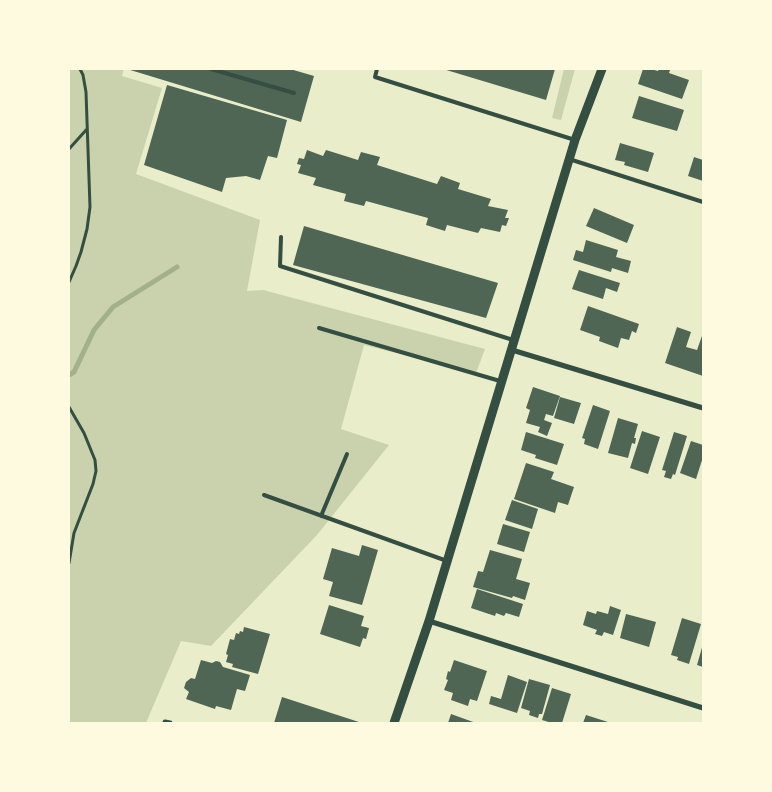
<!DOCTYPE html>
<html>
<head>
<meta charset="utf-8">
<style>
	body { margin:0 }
	#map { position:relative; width:772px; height:792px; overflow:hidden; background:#e9edc9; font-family:"Public Sans",sans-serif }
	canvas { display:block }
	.frame { position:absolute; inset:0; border:70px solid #fefae0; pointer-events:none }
</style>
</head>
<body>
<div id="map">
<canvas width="772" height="792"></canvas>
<div class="frame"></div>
</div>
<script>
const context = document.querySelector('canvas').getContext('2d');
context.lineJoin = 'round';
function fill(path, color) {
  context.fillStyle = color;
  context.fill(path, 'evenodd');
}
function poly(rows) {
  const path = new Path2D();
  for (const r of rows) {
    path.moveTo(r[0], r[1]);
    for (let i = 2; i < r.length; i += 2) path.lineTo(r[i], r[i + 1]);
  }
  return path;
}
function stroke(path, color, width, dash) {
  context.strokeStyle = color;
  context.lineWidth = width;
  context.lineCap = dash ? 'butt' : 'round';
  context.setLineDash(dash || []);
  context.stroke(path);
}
fill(poly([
	[69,69,124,69,122,76,162,88,136,174,260,220,247,291,263,290,485,349,476,373,364,345,341,429,389,445,317,535,211,646,181,641,146,723,69,723],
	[564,69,575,69,561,120,552,118]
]), '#cad2ad');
stroke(poly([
	[69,375,74,372,94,330,113,307,177,267]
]), '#a3b18a', 5);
fill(poly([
	[127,69,290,69,314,76,301,122],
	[443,69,555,69,546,100],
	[643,69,651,69,658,71,659,69,665,69,670,70,669,73,689,80,682,99,638,84],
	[167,85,287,120,277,158,268,156,260,180,246,176,226,178,222,192,144,165],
	[639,96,684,110,677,131,632,118],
	[620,143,654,153,648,172,624,165,625,162,615,160],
	[307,150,323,156,326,150,358,160,361,152,380,157,377,165,437,184,441,176,460,183,458,189,491,199,488,206,508,210,505,218,509,218,506,226,502,225,500,232,481,228,478,233,447,225,445,231,426,225,428,218,366,201,364,206,344,201,346,194,313,185,316,178,298,173,301,165,297,164,299,158,304,159],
	[694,157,703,160,703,181,688,176],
	[594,208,634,225,627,243,586,226],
	[304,226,498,283,486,318,293,265],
	[586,240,618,250,616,257,631,261,628,273,612,268,611,272,573,260,576,250,583,252],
	[579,270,620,283,617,292,606,288,603,299,572,289],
	[588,306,639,324,636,333,632,331,629,340,621,338,618,348,599,341,600,337,580,330],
	[677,327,691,332,686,347,697,350,703,333,703,376,665,363],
	[533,387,560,396,553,416,546,414,544,420,552,423,547,436,538,432,540,427,526,423,530,410,526,408],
	[560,397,581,403,574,424,554,418],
	[593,405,610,411,598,449,584,444,585,439,582,438],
	[618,418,638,424,634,438,636,438,635,444,632,443,628,458,608,453],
	[642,431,660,437,648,474,630,468],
	[526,432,564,444,557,465,535,458,536,455,521,450],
	[674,432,687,436,675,475,673,474,671,479,664,477,666,471,662,470],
	[691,441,703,445,703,457,696,479,680,473],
	[526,463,554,472,551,479,574,487,568,505,558,502,555,513,514,499],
	[512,500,538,509,532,529,505,520],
	[503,524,530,532,524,552,497,544],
	[362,545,378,550,362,605,329,596,333,582,323,579,332,548,359,556],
	[490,550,522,559,516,579,530,583,525,600,513,596,512,598,473,587,478,571,483,572],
	[477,589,523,604,519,617,506,613,504,616,496,613,495,616,471,608],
	[329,605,364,616,361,626,369,628,366,639,363,638,360,647,320,634],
	[610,606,621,610,613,635,604,632,602,636,595,634,597,630,583,625,587,611,596,614,597,611,608,614],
	[626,614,656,622,649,647,620,638],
	[682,618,701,624,689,664,677,660,678,657,671,655],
	[244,627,270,634,258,674,232,667,233,664,226,662,228,655,226,654,230,639,234,640,236,633,239,634,240,631,243,632],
	[703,644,703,667,697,665],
	[201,660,212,663,216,661,220,662,223,667,250,675,245,691,237,689,231,710,216,706,215,709,186,699,189,692,184,688,186,682,191,678,195,679],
	[454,660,487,671,477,701,470,699,468,706,451,700,453,693,444,690,448,680,446,679,448,671,450,672],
	[508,675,527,682,517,713,489,704,491,696,501,699],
	[529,679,550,685,542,714,539,714,538,718,529,715,530,711,521,708],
	[552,688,571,694,562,723,552,723,542,720],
	[282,697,362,723,274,723],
	[451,714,476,723,448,723],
	[586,715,611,723,583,723]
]), '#4f6655');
stroke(poly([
	[69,149,87,129],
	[69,282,76,266,81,252,87,229,90,207,86,92,83,75,80,69],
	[69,407,84,433,95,460,96,471,93,484,74,533,69,563]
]), '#344e41', 3);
stroke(poly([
	[211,69,294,93],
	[377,69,375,77,575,140],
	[569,159,703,202],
	[281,237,280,266,513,340],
	[319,328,500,381],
	[264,495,447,561],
	[321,516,347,454]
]), '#344e41', 4);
stroke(poly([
	[512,350,703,408],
	[429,621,703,708],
	[165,722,170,723]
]), '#344e41', 5);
stroke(poly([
	[394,723,429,621,575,140,602,69]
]), '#344e41', 9);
</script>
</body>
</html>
